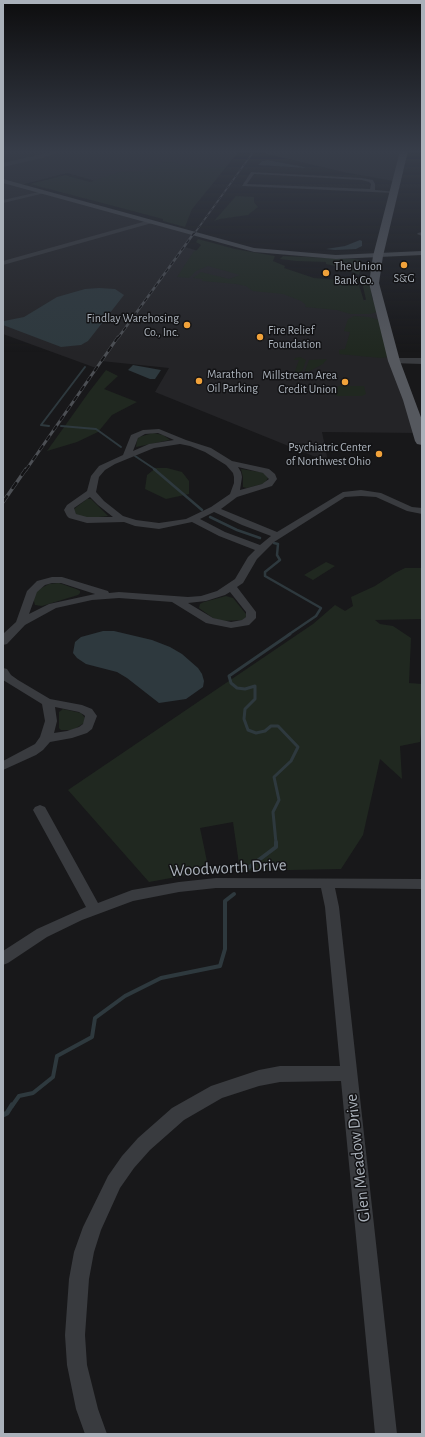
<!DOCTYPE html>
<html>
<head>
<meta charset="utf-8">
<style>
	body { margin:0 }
	#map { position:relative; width:425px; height:1437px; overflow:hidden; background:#18181a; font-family:"Alegreya Sans",sans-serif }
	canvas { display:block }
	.frame { position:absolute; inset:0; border:4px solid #aab1ba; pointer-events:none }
</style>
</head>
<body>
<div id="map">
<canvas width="425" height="1437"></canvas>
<div class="frame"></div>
</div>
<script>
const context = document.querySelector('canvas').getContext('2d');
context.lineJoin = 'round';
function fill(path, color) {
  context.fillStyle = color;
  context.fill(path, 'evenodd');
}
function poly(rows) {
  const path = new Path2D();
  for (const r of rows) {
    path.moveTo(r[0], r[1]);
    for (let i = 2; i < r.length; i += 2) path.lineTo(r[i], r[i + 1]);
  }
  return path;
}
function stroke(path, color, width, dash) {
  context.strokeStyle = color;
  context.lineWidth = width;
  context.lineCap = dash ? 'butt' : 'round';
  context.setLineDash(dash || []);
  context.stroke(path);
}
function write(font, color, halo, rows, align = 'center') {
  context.font = font + ' "Alegreya Sans",sans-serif';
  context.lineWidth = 3;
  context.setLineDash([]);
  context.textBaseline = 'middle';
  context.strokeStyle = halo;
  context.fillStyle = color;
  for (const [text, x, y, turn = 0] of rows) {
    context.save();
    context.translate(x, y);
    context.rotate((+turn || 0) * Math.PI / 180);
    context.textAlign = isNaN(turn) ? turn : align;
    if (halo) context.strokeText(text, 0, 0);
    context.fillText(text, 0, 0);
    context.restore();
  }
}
fill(poly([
	[3,151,239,151,192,209,67,173,21,185,194,234,185,247,363,300,377,299,419,433,322,432,328,462,155,392,169,368,101,361,96,368,3,334],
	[265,151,401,151,393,181,343,172,263,153]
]), '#242427');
fill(poly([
	[168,161,201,169,227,166,192,209,185,227,163,221,163,219,30,184,65,175,90,182,119,172,141,171],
	[236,196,254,197,254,202,258,207,248,215,220,219,214,221],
	[198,239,235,249,275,256,273,261,285,266,284,268,314,278,338,280,359,277,358,282,364,301,366,300,361,277,370,279,372,297,377,312,370,314,350,314,337,310,305,307,306,305,301,301,283,294,253,291,246,286,236,284,202,281,203,279,193,278,201,272,229,279,240,275,208,266,196,271,189,278,177,277,194,251,197,250,201,245,196,242],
	[283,256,354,259,361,260,362,262,359,275,345,268,326,264,326,262,296,261,280,259],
	[354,316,369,317,379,320,388,357,381,358,339,354,339,350,345,349,350,332,344,331,348,319],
	[300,357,306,360,300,378,293,377,299,360,294,360,295,358],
	[327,359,323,364,304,374,309,360],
	[106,370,118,376,104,389,137,402,112,415,98,432,77,442,47,451,89,392],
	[338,386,364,386,366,394,362,396,338,396,335,395],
	[153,433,163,435,170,440,136,447,137,440,139,437],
	[156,468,167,468,182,472,189,481,189,494,166,499,145,489,147,475],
	[241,469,260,472,266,474,268,478,265,483,262,484,247,488,243,487,243,477],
	[87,499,91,499,108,516,90,518,81,517,76,514,74,509],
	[326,562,335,566,313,580,304,575],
	[405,568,422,568,422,619,375,620,380,624,393,626,411,638,409,683,422,684,422,726,420,742,400,746,402,779,380,759,363,835,341,869,240,871,233,822,200,828,209,871,149,882,68,790,313,624,335,605,345,611,353,606,351,597,375,586,395,573],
	[59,583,76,589,80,591,80,593,78,595,42,606,35,605,33,597,36,591,49,584],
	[226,596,233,598,246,614,246,617,243,620,222,621,213,618,199,608,200,604,204,602],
	[63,709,81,713,85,718,84,723,73,730,61,730,59,728,59,712]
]), '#202820');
fill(poly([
	[268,160,304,167,306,168,258,165,262,161],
	[360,240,362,241,362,246,356,249,335,250,326,249,345,246],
	[99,288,115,289,124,295,88,341,81,345,61,347,3,325,4,321,24,317,57,297,85,289],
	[133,365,161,370,155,379,150,379,128,370],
	[103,631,114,631,152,640,170,647,182,654,198,668,202,674,204,681,203,687,186,699,159,703,127,678,117,672,86,664,77,658,73,653,75,642,81,637]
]), '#2e393e');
stroke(poly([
	[49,426,41,425,85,367],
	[61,426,96,429,121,447],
	[135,456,156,470]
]), '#2e393e', 2);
stroke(poly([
	[154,469,202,510],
	[210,517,237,530,260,538],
	[274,543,278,544,277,555,280,560,265,572,265,576,321,608,316,616,288,635]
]), '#2e393e', 2.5);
stroke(poly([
	[276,843,273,812,279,800,274,777,291,761,298,747,278,726,271,726,265,731,256,733,248,730,244,719,245,709,255,699,255,686,245,689,237,688,231,683,229,676,290,634]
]), '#2e393e', 3);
stroke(poly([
	[248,868,276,847,276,842],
	[12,1106,19,1096,33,1093,53,1077,57,1056,92,1037,95,1018,125,996,161,978,220,966,225,949,225,901,234,894]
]), '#2e393e', 4);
stroke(poly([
	[3,1115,7,1113,12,1105]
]), '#2e393e', 5);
fill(poly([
	[251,172,362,178,373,180,375,184,375,190,396,192,394,193,242,186,251,172],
	[254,174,362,180,369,182,371,184,370,189,247,184,254,174],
	[43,191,45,193,3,203,3,200,43,191],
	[150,220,153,222,152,223,3,265,3,261,150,220],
	[422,232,422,236,417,234,418,233,422,232],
	[159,429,186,440,211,448,232,461,269,469,275,474,277,479,272,486,237,497,221,509,277,532,343,492,361,490,381,493,412,507,422,508,422,514,407,511,376,497,361,496,345,497,274,542,257,559,243,583,237,587,256,612,256,618,249,625,231,628,206,623,172,602,119,598,92,600,56,608,25,625,7,644,3,645,3,634,16,622,27,591,37,581,52,577,62,577,108,591,109,593,119,592,188,597,201,596,217,591,235,579,248,557,255,550,219,536,192,522,159,529,135,526,124,522,87,523,69,518,67,516,64,510,67,505,87,491,91,476,99,466,123,455,131,435,143,430,159,429],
	[158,433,174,440,149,444,133,451,138,438,145,434,158,433],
	[180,444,190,446,205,452,226,465,233,473,234,477,234,483,230,494,211,507,186,519,159,523,136,520,123,516,104,501,96,492,99,477,105,470,115,464,154,448,180,444],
	[238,467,263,473,269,479,262,484,240,490,242,477,241,472,238,467],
	[90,497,98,505,113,517,87,517,76,514,74,508,90,497],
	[214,512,242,525,271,536,260,545,225,532,200,519,214,512],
	[52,583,61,583,95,594,49,604,29,614,37,592,45,585,52,583],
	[230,592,246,612,246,617,242,620,231,622,213,618,188,603,206,601,225,595,230,592],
	[3,668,7,669,11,675,18,680,50,699,82,705,92,709,97,716,92,729,87,733,72,738,50,742,43,750,36,755,3,770,3,761,35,744,40,737,45,721,42,704,3,680,3,668],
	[55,707,79,712,84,715,85,716,83,724,79,727,67,731,54,733,57,721,55,707],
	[40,805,45,807,98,903,132,890,179,882,216,878,422,879,422,889,335,888,339,907,397,1434,375,1434,341,1081,280,1082,259,1086,222,1098,184,1120,150,1150,134,1168,120,1188,101,1230,94,1252,89,1279,85,1335,87,1365,98,1409,107,1434,85,1434,76,1409,67,1365,65,1335,69,1279,74,1252,83,1227,108,1176,122,1156,138,1138,172,1108,211,1086,259,1070,280,1066,340,1066,325,907,321,888,216,888,179,892,133,901,82,920,47,937,8,963,3,965,3,951,37,929,86,907,33,810,35,807,40,805]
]), '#393b3f');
fill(poly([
	[55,151,63,151,42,158,3,167,3,163,55,151],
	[394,358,422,358,422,364,391,363,390,361,391,359,394,358]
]), '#393b3f');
fill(poly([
	[3,179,254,248,336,255,422,251,422,255,336,259,254,252,3,183,3,179]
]), '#474a4f');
fill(poly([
	[400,151,408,151,383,256,379,283,400,361,422,420,422,445,417,444,415,441,403,400,388,361,369,283,373,256,400,151]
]), '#55585e');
const railFar3 = poly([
	[194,234,254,151]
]);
const railFar2 = poly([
	[118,338,194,233]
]);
const railFar1 = poly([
	[26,470,118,337]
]);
const rail = poly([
	[3,502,26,469]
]);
stroke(railFar3, '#4c4f54', 1.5);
stroke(railFar2, '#4c4f54', 2.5);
stroke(railFar1, '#4c4f54', 3);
stroke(rail, '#4c4f54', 3.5);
stroke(railFar3, '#131315', 1, [3.5]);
stroke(railFar2, '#131315', 1.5, [4.5]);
stroke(railFar1, '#131315', 2, [6]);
stroke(rail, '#131315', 2.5, [8]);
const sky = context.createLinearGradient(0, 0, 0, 352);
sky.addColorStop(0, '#0d0d0e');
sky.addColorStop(0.43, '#373d49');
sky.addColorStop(1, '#373d4900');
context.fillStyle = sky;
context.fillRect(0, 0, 425, 352);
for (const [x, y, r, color] of [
	[404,265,4,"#f1a23a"],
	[326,273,4,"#f1a23a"],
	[187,325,4,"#f1a23a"],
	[260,337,4,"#f1a23a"],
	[199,381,4,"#f1a23a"],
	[345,382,4,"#f1a23a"],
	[379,454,4,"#f1a23a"]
]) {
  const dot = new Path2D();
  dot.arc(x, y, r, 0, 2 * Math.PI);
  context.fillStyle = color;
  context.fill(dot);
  stroke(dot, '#131315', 1.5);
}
write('12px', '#aab1ba', '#131315', [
	["The Union",334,266],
	["Bank Co.",334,280],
	["S&G",404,278,"center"],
	["Findlay Warehosing",179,318,"right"],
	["Co., Inc.",179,332,"right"],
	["Fire Relief",268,330],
	["Foundation",268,344],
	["Marathon",207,374],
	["Oil Parking",207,388],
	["Millstream Area",337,375,"right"],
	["Credit Union",337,389,"right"],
	["Psychiatric Center",371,447,"right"],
	["of Northwest Ohio",371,461,"right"]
], 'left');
write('17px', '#aab1ba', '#131315', [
	["Woodworth Drive",228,868,-3],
	["Glen Meadow Drive",358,1158,-96]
]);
</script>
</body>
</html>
